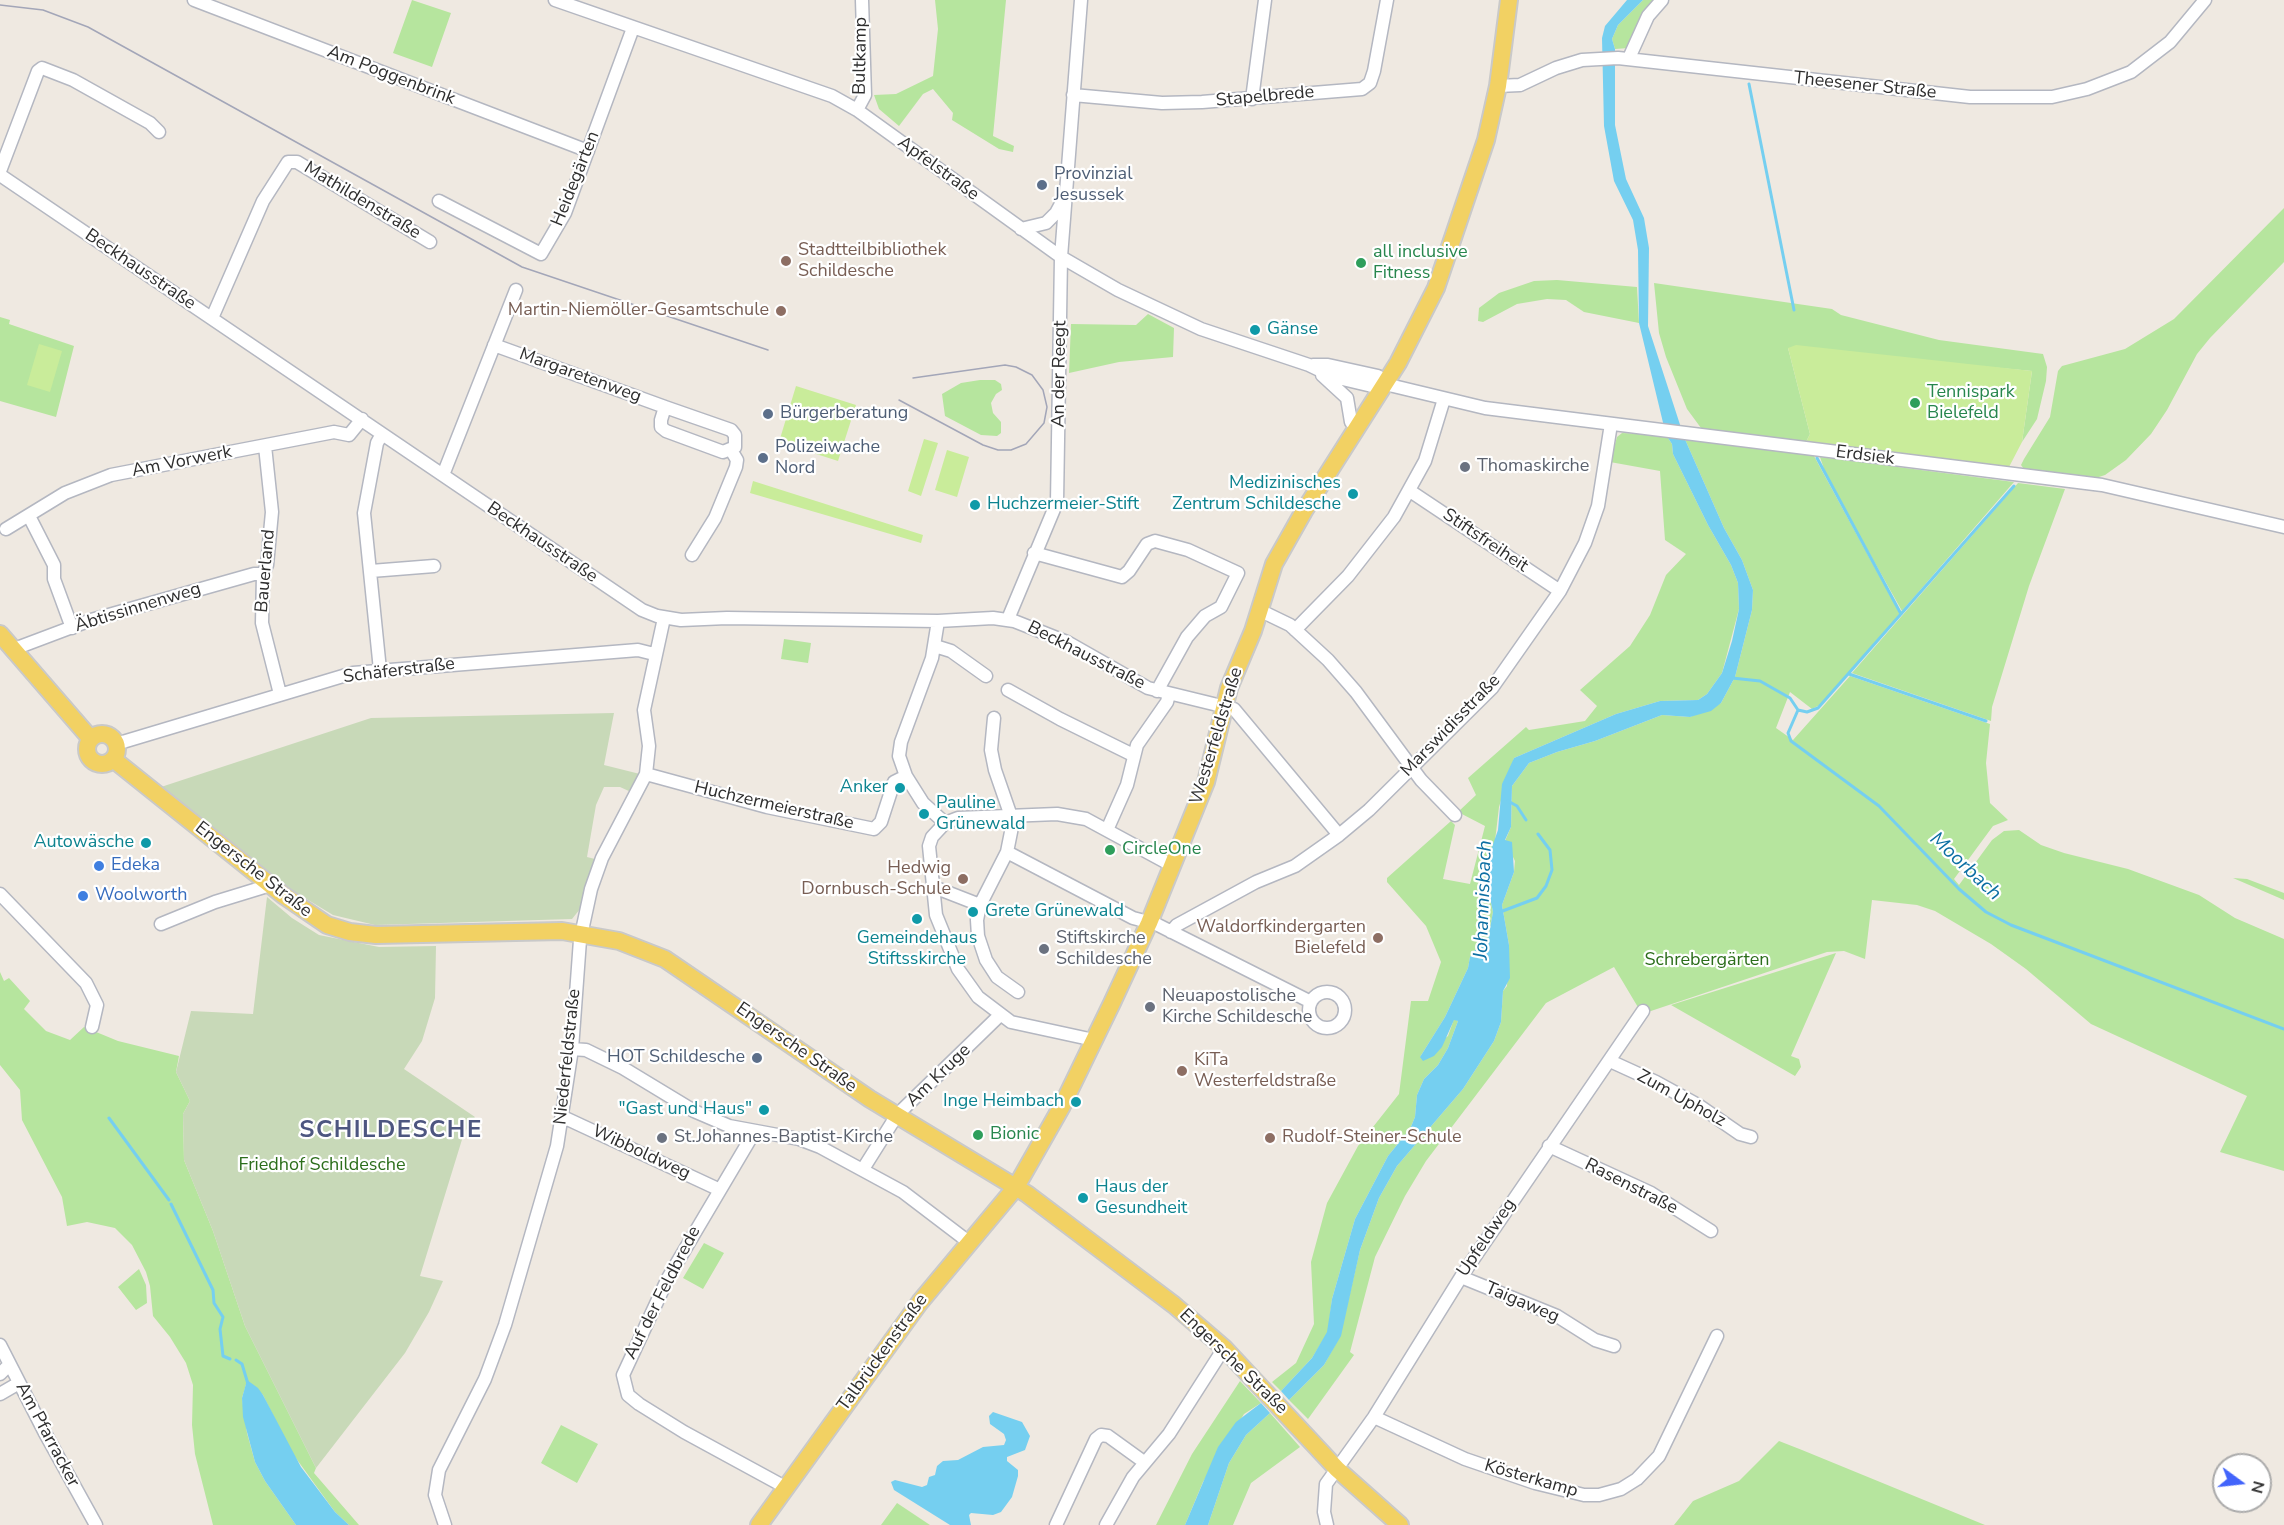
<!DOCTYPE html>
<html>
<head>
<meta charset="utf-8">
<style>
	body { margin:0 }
	#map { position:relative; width:2284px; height:1525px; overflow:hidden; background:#efe9e1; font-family:"Nunito Sans",sans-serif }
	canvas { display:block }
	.north { position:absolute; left:2212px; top:1453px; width:60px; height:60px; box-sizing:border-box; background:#fff; border:2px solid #ababab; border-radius:50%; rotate:105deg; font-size:16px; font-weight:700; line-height:24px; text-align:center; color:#2e2e2e }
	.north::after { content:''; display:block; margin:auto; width:21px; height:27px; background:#4264fb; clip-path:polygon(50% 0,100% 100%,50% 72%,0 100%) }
</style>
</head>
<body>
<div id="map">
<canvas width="2284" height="1525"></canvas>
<div class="north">N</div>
</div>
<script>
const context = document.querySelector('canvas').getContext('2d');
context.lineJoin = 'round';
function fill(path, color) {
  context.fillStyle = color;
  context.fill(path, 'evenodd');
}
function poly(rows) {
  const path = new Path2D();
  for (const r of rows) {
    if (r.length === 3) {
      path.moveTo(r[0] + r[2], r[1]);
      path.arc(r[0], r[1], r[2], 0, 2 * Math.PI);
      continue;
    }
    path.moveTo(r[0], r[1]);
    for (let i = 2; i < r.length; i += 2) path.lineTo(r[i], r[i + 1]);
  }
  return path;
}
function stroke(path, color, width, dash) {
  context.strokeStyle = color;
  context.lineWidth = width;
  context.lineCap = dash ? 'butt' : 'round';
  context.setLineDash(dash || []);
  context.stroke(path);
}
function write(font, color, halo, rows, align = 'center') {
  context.font = font + ' "Nunito Sans",sans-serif';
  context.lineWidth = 4.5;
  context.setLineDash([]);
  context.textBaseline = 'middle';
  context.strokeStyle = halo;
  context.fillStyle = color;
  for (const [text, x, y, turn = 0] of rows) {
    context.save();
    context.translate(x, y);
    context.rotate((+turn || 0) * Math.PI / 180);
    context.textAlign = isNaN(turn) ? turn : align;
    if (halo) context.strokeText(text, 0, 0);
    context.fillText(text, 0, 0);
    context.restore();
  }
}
fill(poly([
	[412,0,451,13,432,67,393,53],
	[935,0,1006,0,993,136,1014,146,1013,152,999,149,952,120,953,113,933,89,923,94,899,126,879,109,874,95,896,94,933,76,938,29],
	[1643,0,1655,0,1629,48,1615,49,1612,39,1618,25],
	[2284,208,2284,262,2210,338,2197,354,2167,410,2151,434,2126,460,2105,475,2096,478,2024,469,2021,465,2024,459,2050,417,2058,371,2062,366,2125,349,2174,319],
	[1557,280,1637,287,1639,323,1584,312,1566,300,1547,299,1517,304,1483,322,1478,321,1479,308,1499,293,1534,281],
	[1654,283,1832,309,1841,315,1939,340,2043,354,2047,367,2046,381,2037,419,2022,442,2032,371,1788,348,1810,434,1806,442,1701,428,1687,409,1666,357,1659,333],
	[1148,314,1174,328,1173,357,1119,362,1069,373,1071,324,1136,325],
	[0,317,10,320,9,324,74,346,56,417,0,401],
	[980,380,995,380,1001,384,1002,390,996,394,991,403,993,413,1001,422,1001,433,997,436,981,435,945,416,942,394,961,383],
	[1622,433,1666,435,1672,444,1673,454,1708,525,1731,565,1738,583,1739,609,1722,673,1707,694,1698,700,1660,701,1616,714,1514,758,1499,807,1495,841,1484,870,1493,912,1487,945,1475,950,1470,957,1468,968,1445,1017,1420,1057,1448,1036,1454,1019,1458,1021,1448,1048,1438,1065,1424,1079,1417,1095,1415,1117,1410,1129,1388,1156,1355,1219,1332,1299,1328,1332,1312,1358,1281,1391,1272,1382,1296,1363,1314,1324,1311,1262,1327,1203,1358,1146,1399,1094,1411,1001,1428,1001,1441,962,1426,926,1387,882,1387,878,1451,821,1455,825,1443,879,1470,884,1485,826,1458,812,1476,795,1468,778,1526,727,1529,730,1585,721,1597,706,1580,690,1630,646,1650,615,1666,575,1686,554,1665,540,1660,471,1610,462,1617,437],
	[1684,437,1814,456,1900,614,1820,705,1812,709,1790,692,1776,728,1793,740,1850,676,1990,724,1986,763,1990,803,2008,820,1993,826,1954,879,1959,885,1992,840,2004,831,2019,830,2041,845,2064,853,2128,869,2199,895,2235,918,2284,939,2284,1171,2220,1152,2247,1096,2091,1024,2026,969,1991,944,1935,911,1917,905,1872,900,1865,959,1844,951,1827,952,1642,1014,1614,967,1546,1003,1426,1161,1405,1196,1375,1257,1350,1352,1354,1355,1308,1419,1289,1400,1324,1365,1340,1336,1360,1250,1379,1198,1397,1166,1463,1089,1494,1041,1501,1022,1503,991,1507,986,1509,945,1502,905,1514,872,1515,861,1505,841,1511,827,1512,786,1529,763,1557,752,1595,741,1662,715,1690,717,1721,703,1735,677,1752,610,1753,590,1742,560,1724,528],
	[1820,457,2014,482,1902,611,1827,478],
	[2018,483,2065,489,2029,586,1992,707,1991,721,1852,673],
	[784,639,811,643,808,663,781,659],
	[2233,878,2247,879,2284,893,2284,900],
	[1836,953,1791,1056,1799,1059,1801,1067,1795,1076,1671,1005],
	[0,972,4,981,9,978,30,1001,24,1009,46,1031,70,1040,84,1027,118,1041,179,1056,176,1072,190,1101,183,1114,184,1160,213,1231,245,1326,316,1468,314,1473,359,1525,349,1525,335,1512,290,1450,263,1395,247,1381,242,1398,247,1433,255,1462,265,1481,296,1525,213,1525,195,1454,192,1425,193,1385,186,1363,170,1337,153,1316,150,1286,146,1272,132,1245,115,1228,87,1222,67,1226,62,1197,22,1120,20,1090,0,1065],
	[704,1243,724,1253,703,1289,683,1278],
	[139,1269,146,1285,147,1303,136,1310,118,1287],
	[1240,1381,1261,1403,1244,1414,1203,1482,1185,1525,1156,1525,1192,1454],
	[1270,1413,1300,1447,1251,1483,1233,1525,1208,1525,1229,1463,1246,1435],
	[561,1425,598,1444,577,1483,541,1463],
	[1779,1441,1802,1450,1985,1525,1674,1525,1693,1501,1739,1481],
	[897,1503,930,1525,881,1525]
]), '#b6e59e');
fill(poly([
	[614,713,604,765,640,774,631,792,620,787,604,787,596,805,587,857,595,859,580,909,572,919,375,925,333,915,290,889,161,787,371,718],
	[267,897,292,918,319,935,379,947,436,946,435,998,422,1041,404,1069,475,1117,464,1133,420,1276,443,1281,429,1312,405,1353,316,1468,245,1326,213,1231,184,1160,183,1114,190,1101,176,1072,191,1011,253,1014]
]), '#c8d9b8');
fill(poly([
	[39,344,62,351,50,392,27,385],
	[1796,345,2032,371,2022,442,2009,467,1806,442,1810,434,1788,348],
	[796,386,856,405,838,461,779,442],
	[924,439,938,443,921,496,908,491],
	[947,450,969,457,957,497,935,490],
	[753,481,923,535,921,543,750,493]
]), '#c9ec9a');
fill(poly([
	[1627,0,1643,0,1618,25,1612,39,1615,49,1615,125,1626,179,1644,218,1649,248,1648,326,1684,437,1724,528,1742,560,1753,590,1752,610,1735,677,1721,703,1711,711,1690,717,1662,715,1595,741,1557,752,1529,763,1512,786,1511,827,1505,840,1512,842,1514,872,1502,905,1509,945,1510,978,1503,991,1501,1022,1494,1041,1463,1089,1397,1166,1379,1198,1360,1250,1341,1336,1324,1365,1289,1400,1281,1391,1312,1358,1327,1332,1332,1299,1355,1219,1388,1156,1410,1129,1415,1117,1417,1095,1424,1079,1438,1065,1448,1048,1458,1021,1454,1020,1442,1047,1434,1056,1423,1061,1420,1057,1445,1017,1468,968,1470,957,1475,950,1487,945,1493,912,1484,870,1498,830,1502,784,1514,758,1616,714,1660,701,1698,700,1707,694,1722,673,1732,641,1739,609,1738,583,1731,565,1708,525,1673,454,1672,444,1666,435,1639,323,1638,250,1633,220,1614,181,1604,126,1602,38,1605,26],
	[247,1380,258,1388,263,1395,301,1467,335,1512,349,1525,296,1525,265,1481,255,1462,243,1417,242,1398],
	[1261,1403,1270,1413,1246,1435,1229,1463,1208,1525,1185,1525,1218,1447,1236,1422],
	[993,1412,1022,1422,1030,1436,1025,1450,1007,1457,1007,1461,1018,1470,1018,1476,1012,1497,1001,1512,993,1515,971,1513,969,1515,971,1525,950,1525,894,1490,891,1482,895,1480,922,1487,927,1485,929,1477,935,1475,937,1466,943,1461,958,1460,983,1447,1004,1445,1006,1440,1004,1434,990,1424,989,1416]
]), '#75cff0');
stroke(poly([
	[1749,84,1794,310],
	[1817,458,1901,614],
	[1849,674,1986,721],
	[1732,678,1760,681,1790,698,1798,710,1788,733,1791,741,1879,806,1959,889,1986,912,2011,925,2284,1029],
	[1798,710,1807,712,1818,708,2014,486],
	[1508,801,1517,806,1526,820],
	[1500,912,1537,898,1546,886,1552,870,1550,850,1538,834],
	[109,1118,169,1200],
	[171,1204,213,1290,214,1303,223,1317,220,1329,223,1356,230,1359],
	[236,1360,242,1364,248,1384]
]), '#75cff0', 3);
const minor = poly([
	[194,0,588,151],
	[555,0,832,96,857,110,1061,257,1118,290,1201,329,1309,365,1334,377,1372,386,1385,384,1485,408,2102,485,2284,527],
	[1629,58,1648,16,1662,0],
	[1498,86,1520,85,1556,68,1582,60,1618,58,1970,97,2052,97,2087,89,2131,72,2170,42,2205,0],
	[1073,95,1162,103,1202,102,1362,89,1370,83,1374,71,1387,0],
	[1252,99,1265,0],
	[857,110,865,95,862,0],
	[0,171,38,71,42,68,73,80,150,123,159,132],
	[0,175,642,610,657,616,681,620,727,618,938,621,993,618,1014,621,1067,642,1148,688,1234,709,1339,835],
	[439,201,541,254,565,213,633,28],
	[1021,229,1046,223,1056,213,1063,200],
	[212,318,263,201,288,162,297,162,430,242],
	[494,345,665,407,661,420,661,427,666,431,723,452,735,447,735,435,731,430,665,407],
	[1313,365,1328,365,1378,376,1385,384],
	[1322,375,1347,398,1351,422],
	[265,446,272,512,267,565,263,574,262,623,280,694],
	[443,475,516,290],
	[1410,491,1560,591],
	[29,516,54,565,54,579,72,628],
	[6,529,65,493,111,475,334,432,349,435,362,419],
	[1034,553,1122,577,1129,571,1147,544,1155,541,1188,550,1238,573,1221,607,1205,616,1187,637,1157,691],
	[692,555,715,518,736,467,737,460,731,450],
	[371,571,434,566],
	[1259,610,1290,625,1328,660,1356,692,1421,780,1455,815],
	[1008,619,1057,502,1061,257,1081,0],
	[938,621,932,658,901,742,899,756,906,776,923,803,945,823],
	[1295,630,1348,576,1394,517,1425,461,1444,399],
	[935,646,951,651,986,676],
	[14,649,91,620,254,574,263,574],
	[380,670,364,513,377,443,382,434],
	[1008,690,1060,719,1133,755],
	[994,718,991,750,995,770,1013,822,1007,852,980,905,977,920,978,936,986,960,997,977,1018,992],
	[116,744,353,673,638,650,654,654],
	[646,774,767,807,874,829,881,822,894,782,906,776],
	[1107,830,1127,785,1137,745,1167,702,1169,694],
	[1007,852,1133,918,1156,924,1311,1002],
	[932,890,939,889,980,905],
	[0,894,86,983,97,1005,92,1027],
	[161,924,215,902,264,887,268,882],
	[1171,932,1177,925,1256,882,1295,866,1339,835,1369,810,1492,688,1560,591,1585,543,1598,506,1611,424],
	[1327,1010,18],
	[1094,1040,1011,1022,978,997,958,969,936,915,929,846,932,837,945,823,958,818,1057,814,1086,819,1171,865],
	[572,1049,586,1050,623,1068,694,1111,729,1126,799,1139,820,1147,903,1192,970,1243],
	[1610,1061,1656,1082,1698,1105,1740,1134,1751,1137],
	[563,1117,718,1189],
	[755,1131,668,1278,623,1375,628,1395,639,1404,684,1432,785,1487],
	[1549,1146,1651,1193,1711,1231],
	[863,1169,897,1115,999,1016],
	[1461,1277,1557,1316,1595,1340,1614,1346],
	[0,1345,45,1433,96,1525],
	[0,1374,9,1365],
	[0,1394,19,1383],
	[1374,1417,1465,1459,1535,1483,1584,1495,1599,1495,1621,1489,1637,1479,1659,1456,1717,1336],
	[445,1525,435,1495,439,1470,485,1379,505,1325,557,1146,572,1049,580,940,591,889,602,858,646,774,649,746,644,710,664,618],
	[1056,1525,1096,1439,1101,1435,1108,1436,1144,1462],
	[1106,1525,1133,1477,1169,1434,1224,1348],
	[1327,1525,1324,1512,1326,1484,1374,1417,1461,1277,1643,1011]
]);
const major = poly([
	[0,634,90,738],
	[102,749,15],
	[113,759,283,895,327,925,350,932,376,935,562,931,619,941,665,959,870,1099,1027,1194,1174,1305,1224,1348,1337,1469,1400,1525],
	[759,1525,920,1302,1016,1187,1062,1106,1112,1003,1149,923,1206,782,1229,688,1253,631,1274,564,1304,511,1398,363,1436,288,1486,140,1498,86,1509,0]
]);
stroke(minor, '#b4b7c1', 15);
stroke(major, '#c9c9c9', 20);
stroke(minor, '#fff', 12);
stroke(major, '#f2d163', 16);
stroke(poly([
	[0,5,43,10,88,27,522,267,768,350],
	[899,400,983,445,998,450,1011,450,1026,444,1044,423,1047,407,1043,390,1032,375,1016,367,1005,365,913,378]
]), '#a3a6b8', 1.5);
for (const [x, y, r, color] of [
	[1042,185,6,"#5c6f8a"],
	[786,261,6,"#8d6e63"],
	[1361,263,6,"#2e9e5b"],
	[781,311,6,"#8d6e63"],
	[1255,330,6,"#0f9aa8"],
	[1915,403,6,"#2e9e5b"],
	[768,414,6,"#5c6f8a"],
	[763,458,6,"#5c6f8a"],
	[1465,467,6,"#6b7280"],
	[1353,494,6,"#0f9aa8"],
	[975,505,6,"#0f9aa8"],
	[900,788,6,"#0f9aa8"],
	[924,814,6,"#0f9aa8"],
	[146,843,6,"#0f9aa8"],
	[1110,850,6,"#2e9e5b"],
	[99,866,6,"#3f7fe0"],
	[963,879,6,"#8d6e63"],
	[83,896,6,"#3f7fe0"],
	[973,912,6,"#0f9aa8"],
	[917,919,6,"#0f9aa8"],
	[1378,938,6,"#8d6e63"],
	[1044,949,6,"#6b7280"],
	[1150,1007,6,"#6b7280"],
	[757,1058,6,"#5c6f8a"],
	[1182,1071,6,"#8d6e63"],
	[1076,1102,6,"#0f9aa8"],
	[764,1110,6,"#0f9aa8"],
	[978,1135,6,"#2e9e5b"],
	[662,1138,6,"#6b7280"],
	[1270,1138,6,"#8d6e63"],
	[1083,1198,6,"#0f9aa8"]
]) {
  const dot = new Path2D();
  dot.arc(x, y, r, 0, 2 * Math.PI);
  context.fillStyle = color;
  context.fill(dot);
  stroke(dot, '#fff', 2);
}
write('18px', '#2e2e2e', '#fff', [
	["Bultkamp",861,56,-89],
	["Am Poggenbrink",391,76,21],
	["Theesener Straße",1865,86,6],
	["Stapelbrede",1265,97,-5],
	["Apfelstraße",938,169,36],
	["Heidegärten",576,179,-68],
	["Mathildenstraße",362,201,31],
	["Beckhausstraße",140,270,34],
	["An der Reegt",1060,374,-89],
	["Margaretenweg",580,376,20],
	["Erdsiek",1865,456,7],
	["Am Vorwerk",182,462,-11],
	["Stiftsfreiheit",1485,541,34],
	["Beckhausstraße",542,543,34],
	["Bauerland",266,571,-85],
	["Äbtissinnenweg",138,608,-17],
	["Beckhausstraße",1086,656,27],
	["Schäferstraße",399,671,-7],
	["Marswidisstraße",1451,726,-46],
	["Westerfeldstraße",1217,736,-73],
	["Huchzermeierstraße",774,806,13],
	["Engersche Straße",253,870,38],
	["Engersche Straße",796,1048,35],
	["Niederfeldstraße",568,1057,-84],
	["Am Kruge",939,1076,-44],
	["Zum Upholz",1681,1099,29],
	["Wibboldweg",641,1153,25],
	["Rasenstraße",1631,1187,27],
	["Upfeldweg",1487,1238,-56],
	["Auf der Feldbrede",663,1293,-63],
	["Taigaweg",1522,1303,23],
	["Talbrückenstraße",883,1353,-54],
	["Engersche Straße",1233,1362,44],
	["Am Pfarracker",47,1435,62],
	["Kösterkamp",1531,1479,16]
]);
write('18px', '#4e5e75', '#fff', [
	["Provinzial",1054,175],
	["Jesussek",1054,196],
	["Bürgerberatung",780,414],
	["Polizeiwache",775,448],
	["Nord",775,469],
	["HOT Schildesche",745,1058,"right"]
], 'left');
write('18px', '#785e54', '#fff', [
	["Stadtteilbibliothek",798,251],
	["Schildesche",798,272],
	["Martin-Niemöller-Gesamtschule",769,311,"right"],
	["Hedwig",951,869,"right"],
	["Dornbusch-Schule",951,890,"right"],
	["Waldorfkindergarten",1366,928,"right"],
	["Bielefeld",1366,949,"right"],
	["KiTa",1194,1061],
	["Westerfeldstraße",1194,1082],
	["Rudolf-Steiner-Schule",1282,1138]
], 'left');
write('18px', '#27864d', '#fff', [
	["all inclusive",1373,253],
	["Fitness",1373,274],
	["Tennispark",1927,393],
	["Bielefeld",1927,414],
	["CircleOne",1122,850],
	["Bionic",990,1135]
], 'left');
write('18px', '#0d838f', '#fff', [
	["Gänse",1267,330],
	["Medizinisches",1341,484,"right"],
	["Zentrum Schildesche",1341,505,"right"],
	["Huchzermeier-Stift",987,505],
	["Anker",888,788,"right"],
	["Pauline",936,804],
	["Grünewald",936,825],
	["Autowäsche",134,843,"right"],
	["Grete Grünewald",985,912],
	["Gemeindehaus",917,939,"center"],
	["Stiftsskirche",917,960,"center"],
	["Inge Heimbach",1064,1102,"right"],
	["\"Gast und Haus\"",752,1110,"right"],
	["Haus der",1095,1188],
	["Gesundheit",1095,1209]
], 'left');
write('18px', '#5b616d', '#fff', [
	["Thomaskirche",1477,467],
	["Stiftskirche",1056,939],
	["Schildesche",1056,960],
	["Neuapostolische",1162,997],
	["Kirche Schildesche",1162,1018],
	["St.Johannes-Baptist-Kirche",674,1138]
], 'left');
write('18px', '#366cbe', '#fff', [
	["Edeka",111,866],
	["Woolworth",95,896]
], 'left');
write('18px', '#2c6e1b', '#fff', [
	["Schrebergärten",1707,961],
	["Friedhof Schildesche",322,1166]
]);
write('italic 20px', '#0d6fa3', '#fff', [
	["Moorbach",1965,867,43],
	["Johannisbach",1484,900,-88]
]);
context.letterSpacing = '1.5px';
write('bold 24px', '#4d5680', '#fff', [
	["SCHILDESCHE",391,1131]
]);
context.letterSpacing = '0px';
</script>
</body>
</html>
